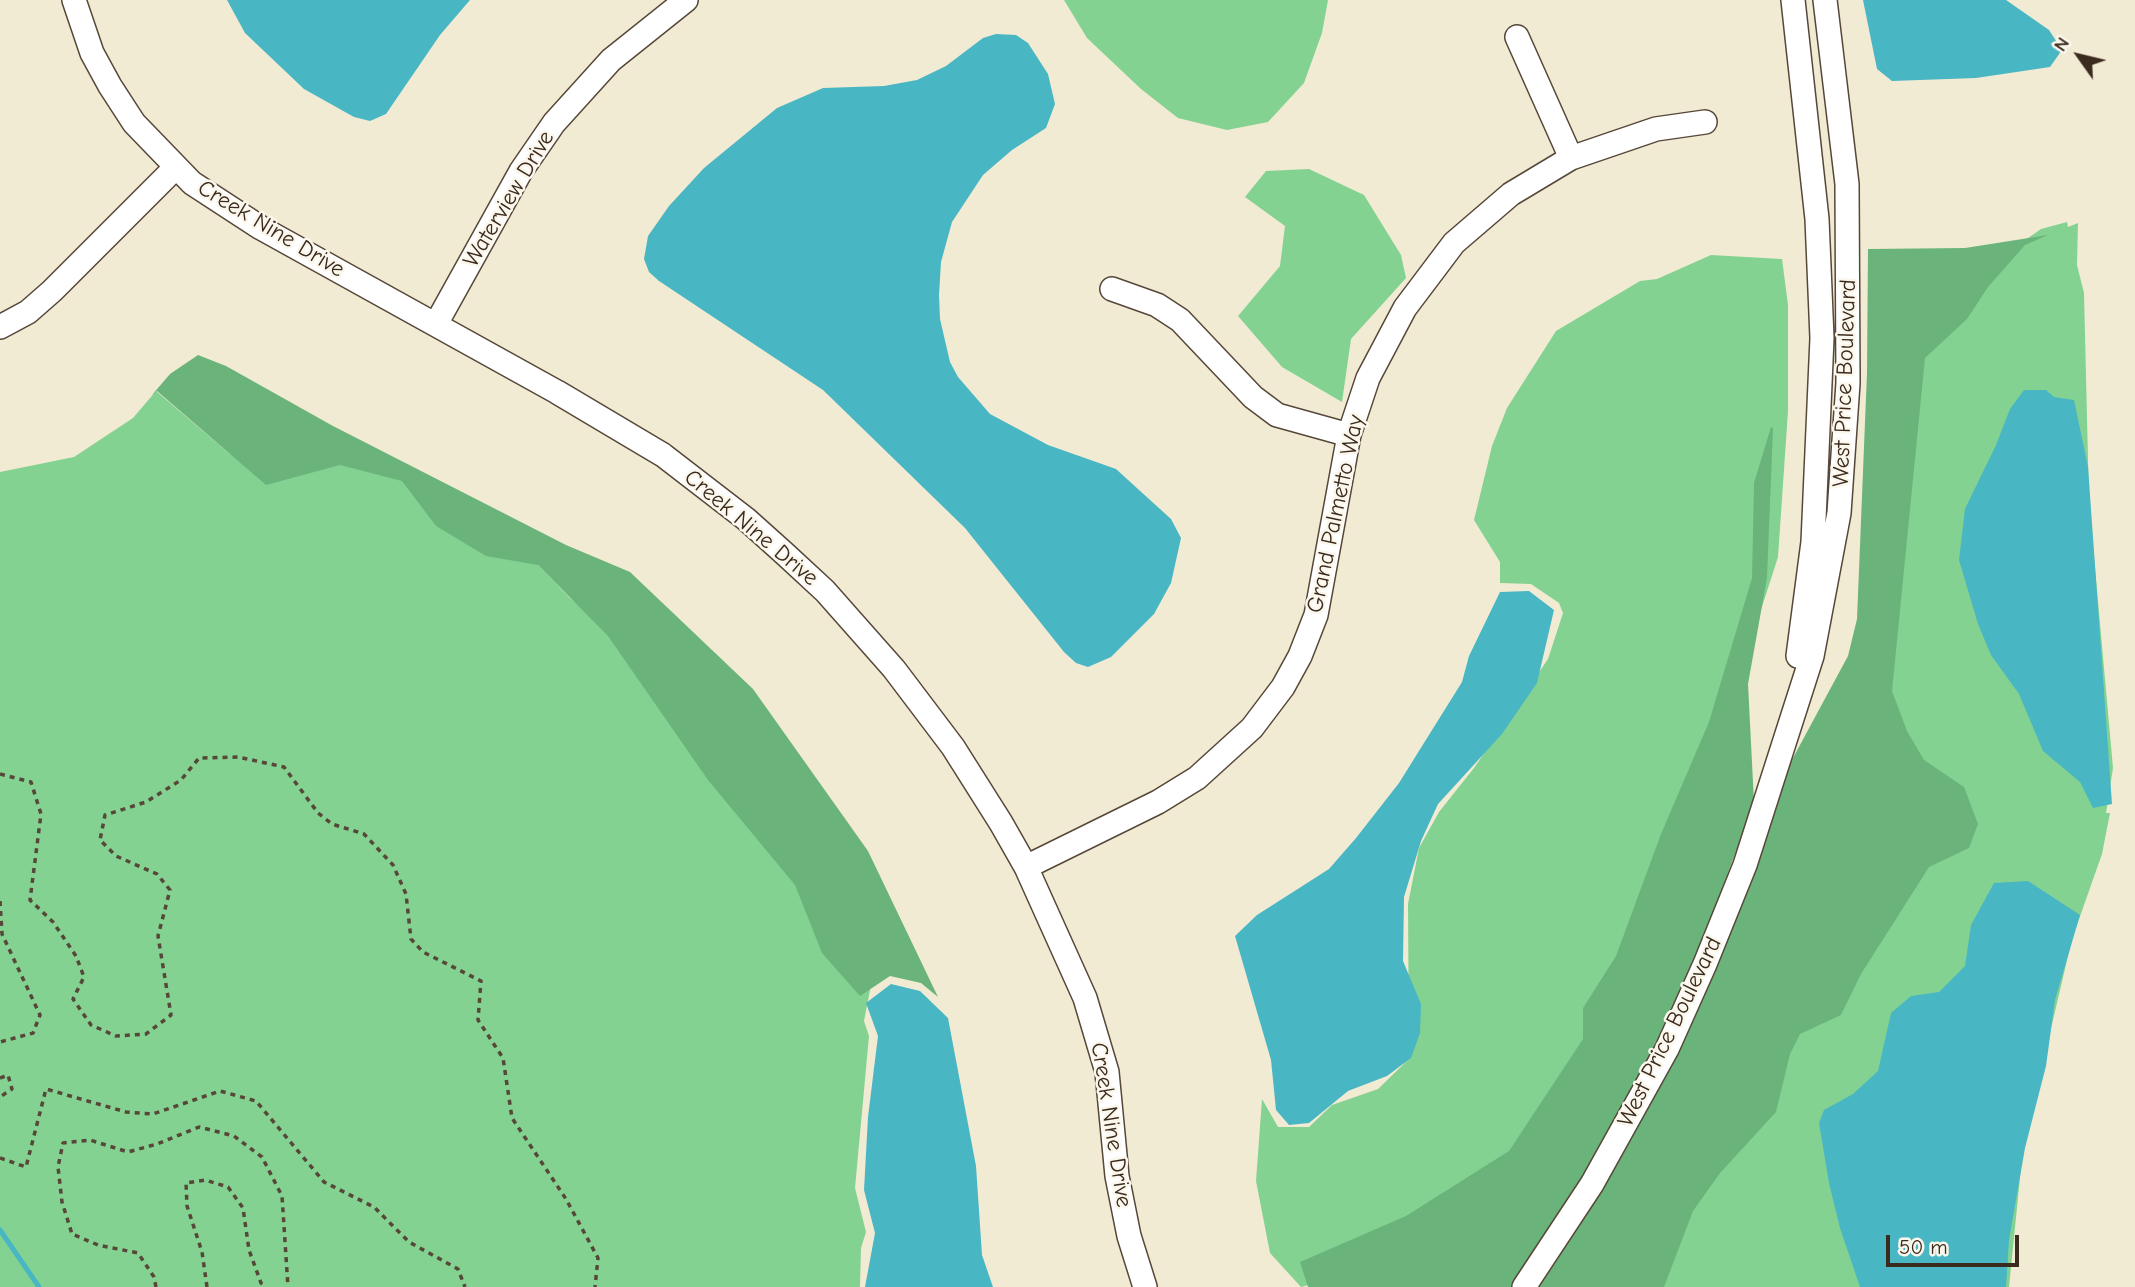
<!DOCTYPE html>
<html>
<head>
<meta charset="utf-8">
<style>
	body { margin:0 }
	#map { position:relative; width:2135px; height:1287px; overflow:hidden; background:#f2ebd3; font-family:"Comic Neue",sans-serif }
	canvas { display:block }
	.north { position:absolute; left:2044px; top:21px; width:70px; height:70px; -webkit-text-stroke:5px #fbf7ec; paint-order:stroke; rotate:304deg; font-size:19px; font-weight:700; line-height:28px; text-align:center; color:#3b2a1e }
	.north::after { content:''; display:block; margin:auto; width:24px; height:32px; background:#3b2a1e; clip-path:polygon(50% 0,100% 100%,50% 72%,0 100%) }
	.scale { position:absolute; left:1886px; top:1235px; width:133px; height:32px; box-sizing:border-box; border:4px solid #3b2a1e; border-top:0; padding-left:9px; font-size:21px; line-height:24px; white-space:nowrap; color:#3b2a1e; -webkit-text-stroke:5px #fbf7ec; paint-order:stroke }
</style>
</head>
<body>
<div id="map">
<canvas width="2135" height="1287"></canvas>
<div class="north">N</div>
<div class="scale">50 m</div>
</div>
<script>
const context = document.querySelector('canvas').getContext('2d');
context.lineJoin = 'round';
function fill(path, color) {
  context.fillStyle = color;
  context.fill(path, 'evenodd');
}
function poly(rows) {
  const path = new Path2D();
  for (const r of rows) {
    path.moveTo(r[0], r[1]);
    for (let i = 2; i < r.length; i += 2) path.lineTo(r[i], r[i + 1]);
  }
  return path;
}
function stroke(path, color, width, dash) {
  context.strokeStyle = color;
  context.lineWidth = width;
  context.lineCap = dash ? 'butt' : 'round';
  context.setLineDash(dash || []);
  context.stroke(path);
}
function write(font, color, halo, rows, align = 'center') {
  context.font = font + ' "Comic Neue",sans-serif';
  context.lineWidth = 5;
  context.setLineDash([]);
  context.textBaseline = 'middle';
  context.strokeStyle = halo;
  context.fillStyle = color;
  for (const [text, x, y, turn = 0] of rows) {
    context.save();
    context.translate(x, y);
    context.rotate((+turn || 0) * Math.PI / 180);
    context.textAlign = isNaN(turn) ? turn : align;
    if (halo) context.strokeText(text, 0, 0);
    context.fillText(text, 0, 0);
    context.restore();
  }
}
fill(poly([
	[1064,0,1328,0,1322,33,1304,83,1268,122,1227,130,1178,118,1141,89,1087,38],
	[1309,169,1364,195,1401,255,1406,278,1351,339,1342,402,1282,367,1238,316,1280,266,1285,226,1245,197,1266,171],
	[2067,222,2068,227,2078,223,2077,265,2084,293,2089,501,2113,768,2106,813,2110,813,2102,854,2072,939,2023,1148,2009,1287,1646,1287,1883,739,1907,376,1986,267,2041,229],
	[1711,255,1782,259,1788,305,1788,411,1778,557,1749,647,1502,1234,1301,1287,1270,1253,1256,1181,1262,1099,1278,1127,1309,1127,1332,1105,1378,1089,1409,1059,1408,904,1419,848,1439,812,1474,768,1548,659,1563,613,1559,603,1531,584,1500,583,1500,562,1474,520,1492,446,1507,408,1556,331,1640,281,1657,279],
	[156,391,230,454,388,468,538,565,570,598,652,667,872,980,864,1021,869,1036,855,1188,866,1232,861,1248,860,1287,0,1287,0,472,74,457,133,418]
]), '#83d291');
fill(poly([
	[2048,235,2025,245,1988,287,1967,319,1925,358,1892,691,1907,731,1924,760,1964,787,1978,824,1969,848,1929,867,1861,974,1841,1015,1800,1034,1790,1054,1776,1112,1720,1173,1693,1211,1664,1287,1536,1287,1601,1189,1676,1053,1787,769,1848,656,1857,619,1867,373,1868,249,1965,248],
	[198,355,226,366,333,426,566,545,630,572,753,689,868,851,938,997,921,983,890,976,860,996,822,953,795,885,708,780,608,636,538,565,486,556,436,526,402,481,340,465,266,485,157,391,152,395,170,374],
	[1771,427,1773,428,1767,578,1748,684,1754,802,1696,960,1658,1044,1583,1178,1511,1287,1308,1287,1300,1262,1406,1216,1509,1151,1583,1039,1583,1008,1616,956,1661,834,1709,722,1752,578,1754,483]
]), '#6ab47b');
fill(poly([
	[227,0,470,0,440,35,386,114,370,121,354,117,304,89,245,33],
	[1863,0,2006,0,2049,30,2062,50,2050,67,1976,78,1892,81,1877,69],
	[996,34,1016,35,1028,43,1048,74,1055,104,1046,128,1012,150,983,175,952,222,941,262,939,295,940,319,950,362,958,377,990,414,1048,445,1116,469,1171,519,1181,538,1171,583,1154,614,1111,657,1088,667,1076,663,1064,652,965,528,823,390,659,281,649,272,644,259,648,236,669,206,704,168,777,108,823,88,884,86,917,80,946,66,983,38],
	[2024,390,2046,390,2054,397,2074,400,2088,467,2112,804,2093,808,2080,782,2043,751,2019,694,1991,655,1978,624,1959,560,1965,509,1996,445,2010,409],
	[1529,591,1554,610,1537,683,1502,734,1438,804,1421,841,1404,897,1403,961,1421,1004,1420,1033,1411,1058,1387,1076,1348,1091,1309,1123,1289,1125,1276,1110,1271,1060,1235,936,1257,915,1329,869,1356,838,1399,783,1462,682,1469,656,1500,592],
	[2028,881,2080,915,2055,1000,2046,1066,2025,1148,2009,1240,2006,1287,1860,1287,1840,1228,1829,1183,1819,1123,1824,1110,1853,1094,1878,1071,1891,1013,1911,996,1939,992,1965,966,1971,925,1994,883],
	[891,984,920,991,948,1018,976,1166,982,1255,993,1287,865,1287,875,1233,864,1190,868,1117,878,1036,866,1003]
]), '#49b6c4');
stroke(poly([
	[0,1230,39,1287]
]), '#49b6c4', 5);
const minor = poly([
	[74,0,92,53,110,86,134,123,192,183,261,228,557,392,663,455,746,519,785,554,825,591,894,669,953,747,1001,823,1026,867,1085,998,1107,1072,1117,1176,1129,1236,1145,1287],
	[1793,0,1817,219,1822,338,1813,542,1798,656],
	[1517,37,1571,158],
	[1112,289,1157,305,1180,320,1253,397,1277,415,1349,435],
	[436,324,521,171,554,123,611,60,686,0],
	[0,327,28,312,52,291,175,168],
	[1026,867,1158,802,1197,778,1252,728,1283,687,1300,656,1316,615,1349,435,1368,378,1405,308,1454,243,1511,194,1571,158,1656,129,1705,122],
	[1524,1287,1592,1184,1667,1049,1705,964,1745,865,1812,656,1839,513,1848,383,1847,184,1825,0]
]);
stroke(minor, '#564739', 26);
stroke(poly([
	[0,774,31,782,41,814,30,900,53,922,76,956,84,977,73,999,91,1025,116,1036,146,1034,171,1015,158,936,170,890,157,874,116,856,100,840,105,815,146,802,181,780,199,758,238,757,284,767,318,813,332,824,364,834,393,865,406,894,411,939,423,952,481,981,478,1020,503,1058,512,1118,566,1199,598,1258,595,1287],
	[0,901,2,934,40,1015,33,1033,0,1042],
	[0,1078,8,1075,12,1089,0,1097],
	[0,1158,26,1167,46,1089,126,1112,153,1114,220,1091,256,1101,324,1182,374,1207,409,1242,458,1269,465,1287],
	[156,1287,154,1277,138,1253,98,1245,72,1234,62,1202,58,1167,63,1143,90,1140,128,1152,157,1144,199,1127,234,1136,262,1157,282,1196,288,1287],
	[207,1287,202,1252,187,1206,186,1183,205,1180,228,1187,243,1208,249,1250,261,1283,266,1287]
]), '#564739', 3.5, [5, 5]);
stroke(minor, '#fff', 23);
write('23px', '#3b2a1e', '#fbf7ec', [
	["Waterview Drive",509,199,-59],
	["Creek Nine Drive",271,229,31],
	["West Price Boulevard",1845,383,-88],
	["Grand Palmetto Way",1336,514,-78],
	["Creek Nine Drive",751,528,40],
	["West Price Boulevard",1670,1032,-64],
	["Creek Nine Drive",1111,1125,81]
]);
</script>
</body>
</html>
